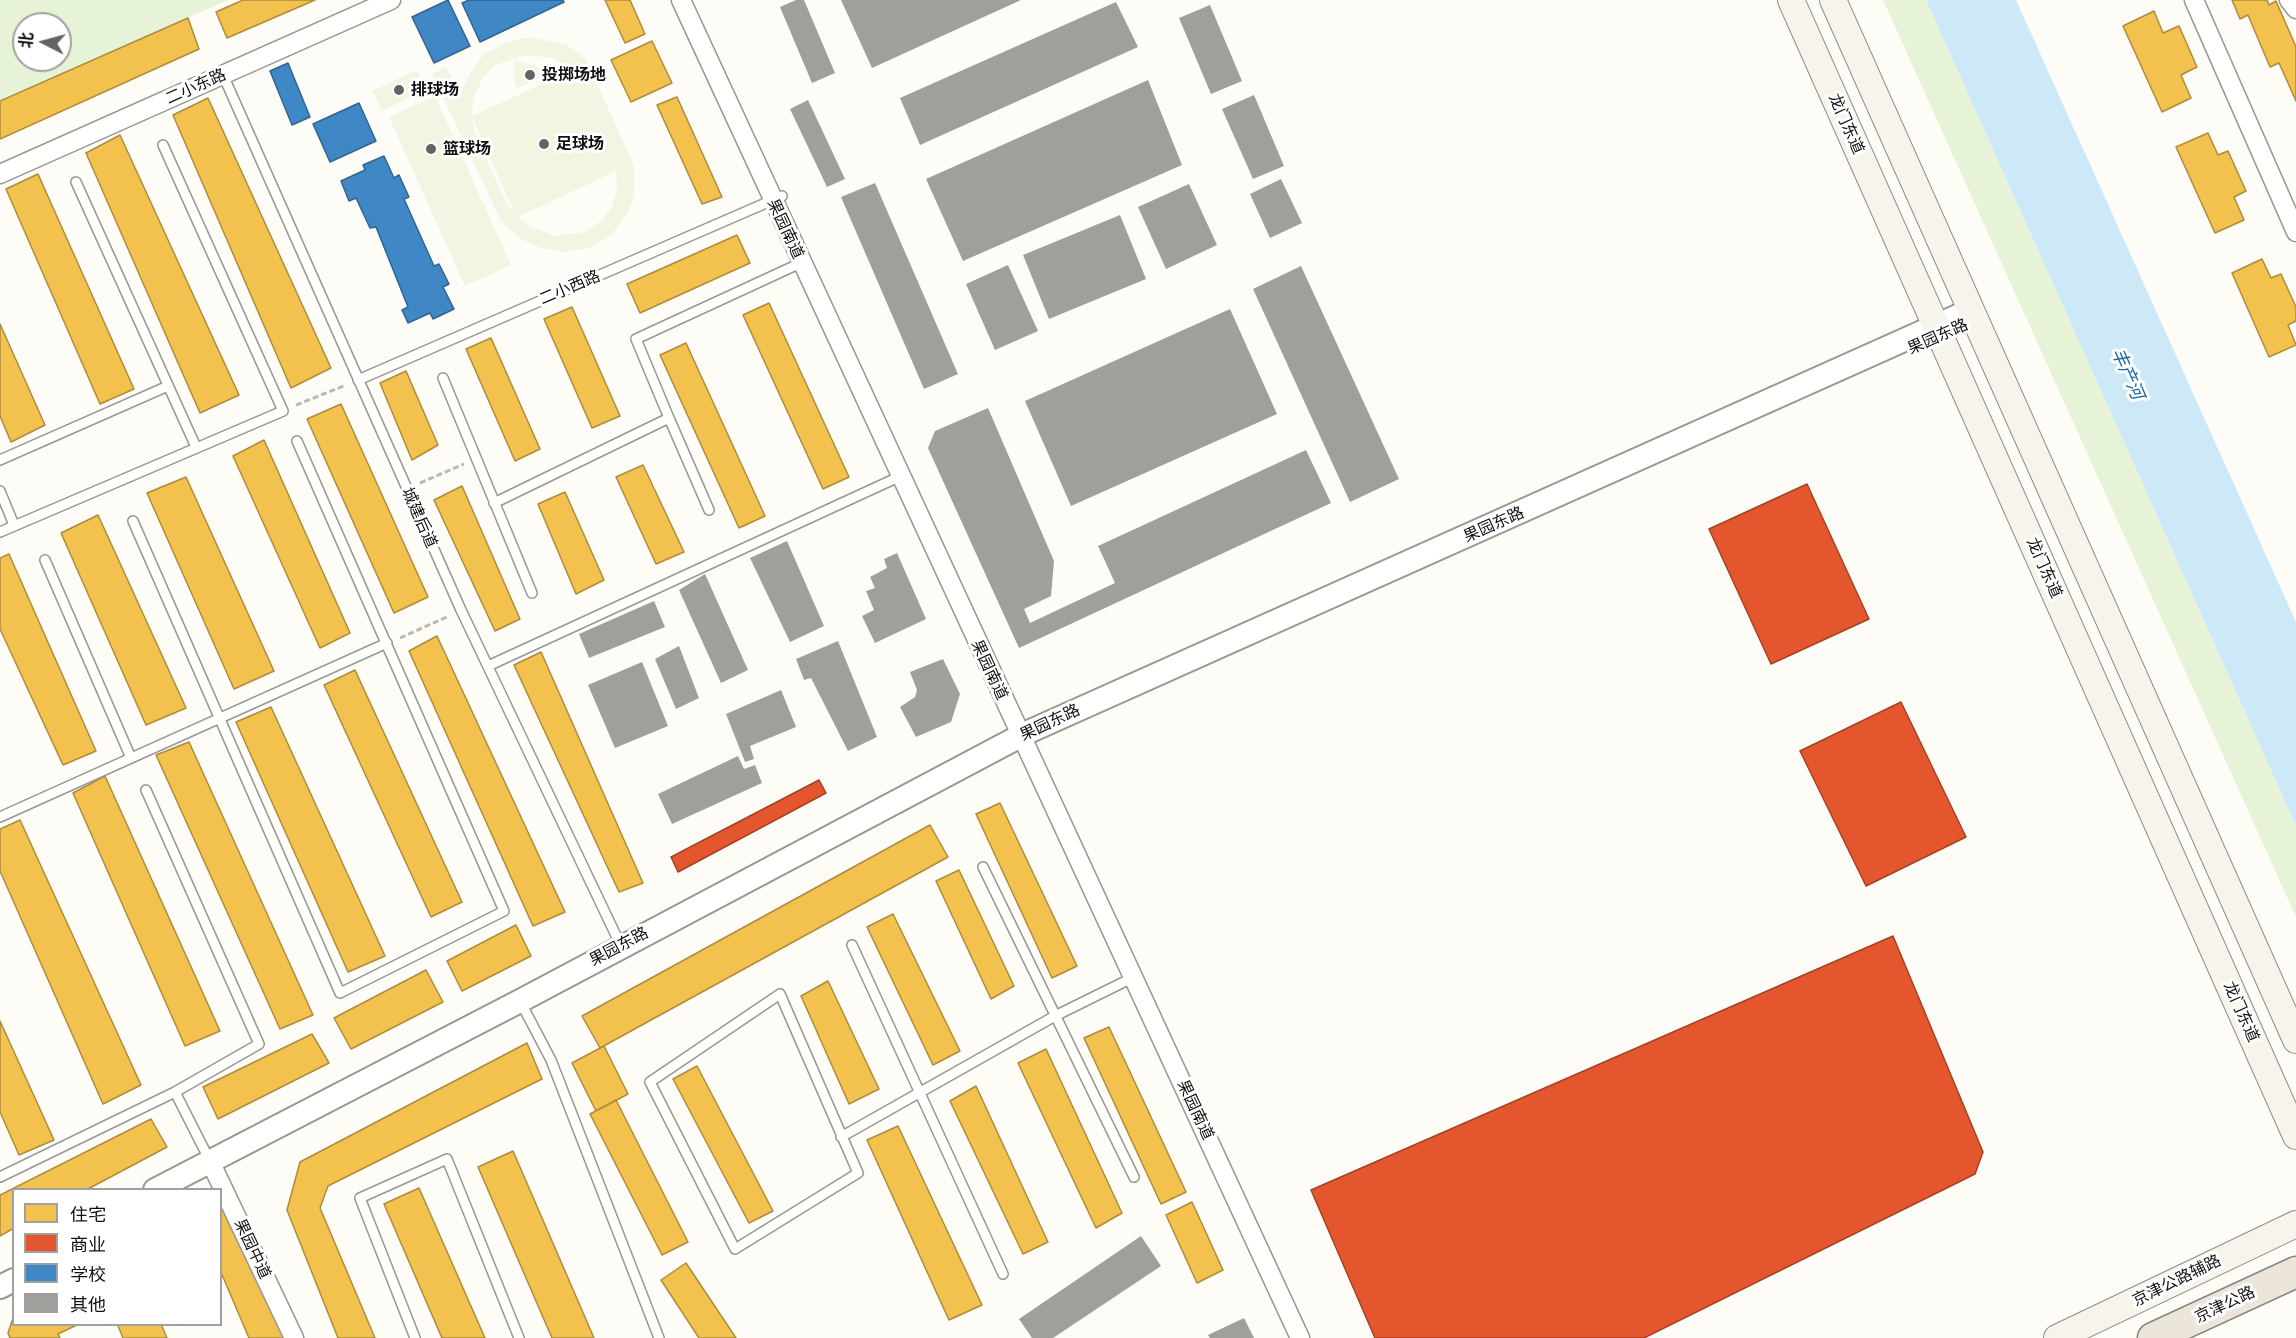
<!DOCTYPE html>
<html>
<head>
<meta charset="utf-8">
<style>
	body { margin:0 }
	#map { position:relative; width:2296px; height:1338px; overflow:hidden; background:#fdfcf7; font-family:"PT Serif","Noto Sans SC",serif }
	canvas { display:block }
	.legend { position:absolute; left:12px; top:1188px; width:210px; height:138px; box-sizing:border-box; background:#fff; border:2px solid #a0a0a0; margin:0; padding:8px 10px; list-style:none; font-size:18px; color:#111 }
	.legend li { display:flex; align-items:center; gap:12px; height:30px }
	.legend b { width:30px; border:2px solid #a0a0a0 }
	.north { position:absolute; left:12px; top:12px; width:60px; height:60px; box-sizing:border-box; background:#fff; border:2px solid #a0a0a0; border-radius:50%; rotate:276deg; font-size:16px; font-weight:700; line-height:24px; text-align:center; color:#111 }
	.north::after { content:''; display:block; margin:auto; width:21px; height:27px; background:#646362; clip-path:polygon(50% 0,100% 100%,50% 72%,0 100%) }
</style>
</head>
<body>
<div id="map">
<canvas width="2296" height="1338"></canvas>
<ul class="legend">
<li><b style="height:16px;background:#f2c14e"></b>住宅</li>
<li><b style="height:16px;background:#e4572e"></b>商业</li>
<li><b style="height:16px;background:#3f88c5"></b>学校</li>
<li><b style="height:16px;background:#a19f9c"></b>其他</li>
</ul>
<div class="north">北</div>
</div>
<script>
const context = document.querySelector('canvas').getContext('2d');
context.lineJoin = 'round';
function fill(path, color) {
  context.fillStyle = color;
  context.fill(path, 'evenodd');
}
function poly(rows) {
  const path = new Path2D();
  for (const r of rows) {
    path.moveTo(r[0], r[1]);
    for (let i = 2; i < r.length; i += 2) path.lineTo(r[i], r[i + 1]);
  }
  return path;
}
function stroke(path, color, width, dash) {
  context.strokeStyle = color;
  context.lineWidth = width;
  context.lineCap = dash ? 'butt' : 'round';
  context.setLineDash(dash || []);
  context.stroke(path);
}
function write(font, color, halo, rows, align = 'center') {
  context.font = font + ' "PT Serif","Noto Sans SC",serif';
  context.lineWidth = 6;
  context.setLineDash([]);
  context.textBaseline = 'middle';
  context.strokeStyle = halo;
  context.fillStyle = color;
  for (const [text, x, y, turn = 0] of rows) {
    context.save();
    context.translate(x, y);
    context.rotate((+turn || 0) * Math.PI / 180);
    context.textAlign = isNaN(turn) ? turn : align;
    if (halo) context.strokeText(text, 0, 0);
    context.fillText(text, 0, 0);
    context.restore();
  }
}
fill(poly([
	[0,0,228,0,0,101],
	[24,24,60,24,60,60,24,60],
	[1883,0,1926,0,2296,826,2296,917]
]), '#e7f3d7');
fill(poly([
	[531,37,567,45,585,58,634,165,634,195,628,211,613,233,592,247,566,252,541,248,521,239,501,221,432,74,446,67,460,94,472,70,484,54,506,42],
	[526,55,554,58,571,71,472,116,473,100,482,79,495,65],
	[472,119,473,119,515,214,506,203,475,133],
	[616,171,617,189,612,207,602,220,586,232,555,236,529,226,518,217],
	[515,61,556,71,516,88,513,72],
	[417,70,426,90,382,111,372,91],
	[435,96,473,180,463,185,473,181,511,265,465,286,389,117]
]), '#f0f6e1');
fill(poly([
	[1926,0,2016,0,2296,622,2296,826]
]), '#cde8f7');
const homes = poly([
	[243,0,315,0,227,38,216,12,243,0],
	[605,0,630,0,645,34,625,43,605,0],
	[2232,0,2267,0,2269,5,2276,1,2296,47,2296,101,2279,63,2270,67,2248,15,2240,19,2232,0],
	[2154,11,2163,33,2179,26,2197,67,2181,75,2191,98,2162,112,2123,26,2154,11],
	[188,18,199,49,0,139,0,101,188,18],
	[652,41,672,83,631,102,611,60,652,41],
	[677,97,722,197,702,204,657,105,677,97],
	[208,98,331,368,291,388,173,115,208,98],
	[2208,133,2218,155,2228,151,2246,191,2234,197,2244,220,2215,233,2176,147,2208,133],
	[120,135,239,395,200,413,86,153,120,135],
	[38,174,134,389,100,404,6,189,38,174],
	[737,235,750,263,640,313,627,284,737,235],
	[2262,259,2271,278,2281,274,2296,307,2296,321,2288,325,2296,345,2269,357,2232,273,2262,259],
	[769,303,849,477,823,489,743,315,769,303],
	[572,307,620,416,592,428,544,319,572,307],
	[0,324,45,425,11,442,0,416,0,324],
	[491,338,540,449,515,461,466,349,491,338],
	[686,343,765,516,739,528,660,355,686,343],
	[406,371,438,445,412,460,380,383,406,371],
	[341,404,428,597,394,613,307,419,341,404],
	[264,440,350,633,320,648,233,456,264,440],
	[643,465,684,552,656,564,616,477,643,465],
	[186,477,274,671,234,689,147,493,186,477],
	[462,486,520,619,495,631,434,500,462,486],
	[565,492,604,580,576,594,538,504,565,492],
	[98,515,186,708,146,725,61,533,98,515],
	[9,554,96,751,63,765,0,629,0,558,9,554],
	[437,636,565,912,533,926,409,651,437,636],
	[541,652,643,883,619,892,514,665,541,652],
	[355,670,462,902,431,917,324,685,355,670],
	[271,707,385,956,348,972,236,722,271,707],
	[189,742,313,1015,280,1029,156,755,189,742],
	[105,776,220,1031,185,1046,73,793,105,776],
	[1000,803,1077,966,1052,978,976,814,1000,803],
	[20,820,141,1085,103,1104,0,871,0,829,20,820],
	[930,825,948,857,600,1048,582,1016,930,825],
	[959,870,1014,986,991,999,936,881,959,870],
	[893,914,960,1051,933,1065,867,927,893,914],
	[516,925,531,956,462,991,447,961,516,925],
	[426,970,443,1002,351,1049,334,1018,426,970],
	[828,981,879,1089,849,1104,801,996,828,981],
	[0,1021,54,1140,19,1155,0,1112,0,1021],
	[1109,1027,1186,1192,1161,1204,1084,1038,1109,1027],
	[312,1034,329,1063,218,1119,203,1087,312,1034],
	[527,1043,542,1079,328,1186,320,1208,375,1338,338,1338,287,1210,300,1162,527,1043],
	[604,1046,628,1094,596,1111,572,1063,604,1046],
	[1046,1049,1122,1213,1096,1228,1018,1063,1046,1049],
	[697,1066,773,1211,749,1223,673,1079,697,1066],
	[976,1086,1048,1242,1023,1254,950,1101,976,1086],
	[616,1100,688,1242,662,1255,590,1114,616,1100],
	[151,1119,167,1147,86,1190,14,1190,14,1228,0,1236,0,1195,151,1119],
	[898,1126,982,1305,949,1320,867,1140,898,1126],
	[513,1151,594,1338,552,1338,478,1167,513,1151],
	[419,1188,485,1338,442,1338,384,1204,419,1188],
	[1192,1202,1223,1270,1197,1283,1166,1215,1192,1202],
	[220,1209,229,1211,286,1338,249,1338,220,1270,220,1209],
	[686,1263,736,1338,699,1338,661,1280,686,1263],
	[14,1315,14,1324,79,1324,58,1334,60,1338,10,1338,8,1333,14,1315],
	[121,1324,161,1324,167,1338,123,1338,118,1326,121,1324]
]);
fill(homes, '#f2c14e');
stroke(homes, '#ae8c3c', 1.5);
const shops = poly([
	[1807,484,1869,619,1771,664,1709,529,1807,484],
	[1901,702,1966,837,1866,886,1800,751,1901,702],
	[819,780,826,793,678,872,671,857,819,780],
	[1893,936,1983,1152,1975,1174,1644,1338,1375,1338,1311,1190,1893,936]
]);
fill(shops, '#e4572e');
stroke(shops, '#a54225', 1.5);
const schools = poly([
	[448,0,470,46,434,63,412,17,448,0],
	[469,0,563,0,564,2,480,42,462,3,469,0],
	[288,63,310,117,292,125,270,71,288,63],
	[359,103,376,141,330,162,313,124,359,103],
	[384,156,394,178,399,175,409,197,404,199,434,266,439,264,449,284,443,287,454,309,433,319,430,313,408,323,402,310,408,307,376,227,370,228,356,198,349,201,341,181,365,170,363,165,384,156]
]);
fill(schools, '#3f88c5');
stroke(schools, '#31648f', 1.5);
fill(poly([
	[796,0,804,0,835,73,812,83,780,7],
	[841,0,1021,0,872,68],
	[1116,2,1138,47,920,145,900,98],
	[1210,5,1242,81,1211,94,1179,18],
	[1148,80,1182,165,963,261,926,179],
	[1254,95,1284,166,1253,179,1222,109],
	[808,100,845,179,827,187,790,109],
	[1281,179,1302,223,1270,238,1250,194],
	[875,183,958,374,924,389,841,197],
	[1189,184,1217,245,1166,269,1138,207],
	[1120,215,1146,279,1049,319,1023,255],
	[1008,265,1038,331,995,350,966,284],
	[1301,266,1399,479,1350,502,1253,289],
	[1230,309,1277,414,1071,506,1025,401],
	[988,408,1054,561,1051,596,1024,609,1030,623,1115,583,1098,546,1306,450,1331,503,1019,648,928,448,935,431],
	[787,541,824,626,790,642,750,558],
	[897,553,926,619,875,643,862,616,874,610,866,591,875,588,870,577,887,568,884,559],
	[705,574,748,670,721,683,679,590],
	[654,601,665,627,589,658,579,634],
	[838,641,877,737,848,751,811,678,804,680,796,659],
	[679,646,699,698,676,709,655,659],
	[943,659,960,694,951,722,916,737,900,707,915,697,917,690,910,672],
	[642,662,668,726,615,748,588,685],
	[781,690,796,727,750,746,754,759,745,762,726,714],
	[738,756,744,769,755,765,762,783,672,824,658,794],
	[1141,1236,1161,1266,1053,1338,1032,1338,1019,1319],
	[1244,1318,1254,1338,1210,1338,1208,1335]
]), '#a19f9c');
const service = poly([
	[223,75,461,610,621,946],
	[76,182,196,447],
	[443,378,532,593],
	[358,380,782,196],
	[669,418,709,510],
	[0,460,168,386],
	[0,491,14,525],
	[494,503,669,418,636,339,805,261],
	[133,521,340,993,504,911,297,441],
	[0,532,283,411,163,145],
	[45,560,131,758],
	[488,666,903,475],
	[0,817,387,643],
	[983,867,1134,1177],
	[852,945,1003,1274],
	[780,994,858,1173,735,1249,650,1082,780,994],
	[520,1001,551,1060,659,1338],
	[175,1092,210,1161],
	[841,1137,1055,1016,1136,976],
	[0,1177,175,1092,259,1044,146,790],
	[415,1338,360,1198,447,1159,519,1338]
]);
const minor = poly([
	[681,0,1300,1338],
	[2194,0,2296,232],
	[2289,0,2296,9],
	[0,174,391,0],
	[210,1161,294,1338]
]);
const tertiary = poly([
	[155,1190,520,1001,1026,733,1971,310],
	[0,1287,14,1280]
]);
const secondary = poly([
	[1791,0,2296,1136],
	[1833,0,2296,1040],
	[2057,1338,2296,1224]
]);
const trunk = poly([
	[2153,1338,2296,1272]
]);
stroke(service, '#979795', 12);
stroke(minor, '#979795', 21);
stroke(tertiary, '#979795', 26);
stroke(secondary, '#8e8d8b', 28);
stroke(trunk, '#858482', 33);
stroke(poly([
	[296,405,346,385],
	[420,483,464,464],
	[400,638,449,616]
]), '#b9b9b8', 3, [6, 3]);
stroke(service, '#fffffe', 9);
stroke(minor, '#fffffe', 18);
stroke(tertiary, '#fffffe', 22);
stroke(secondary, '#f6f4eb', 26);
stroke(trunk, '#ece5da', 30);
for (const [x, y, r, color] of [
	[530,75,6,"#646362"],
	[399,90,6,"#646362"],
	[544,144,6,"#646362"],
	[431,149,6,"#646362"]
]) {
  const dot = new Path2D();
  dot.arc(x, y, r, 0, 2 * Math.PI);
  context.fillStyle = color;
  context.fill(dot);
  stroke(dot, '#fff', 2);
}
write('bold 16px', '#111', '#fff', [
	["投掷场地",542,75],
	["排球场",411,90],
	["足球场",556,144],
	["篮球场",443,149]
], 'left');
write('16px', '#111', '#fff', [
	["二小东路",196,87,-24],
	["龙门东道",1846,124,66],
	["果园南道",785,229,65],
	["二小西路",570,288,-23],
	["果园东路",1938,337,-24],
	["城建后道",419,518,66],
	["果园东路",1494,525,-24],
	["龙门东道",2044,568,66],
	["果园南道",989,670,65],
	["果园东路",1050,723,-25],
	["果园东路",619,947,-28],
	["龙门东道",2241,1012,66],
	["果园南道",1195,1110,65],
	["果园中道",252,1249,65],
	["京津公路辅路",2177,1281,-26],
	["京津公路",2225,1305,-25]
]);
write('italic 18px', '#1768a6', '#fff', [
	["丰产河",2127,374,66]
]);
</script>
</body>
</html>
